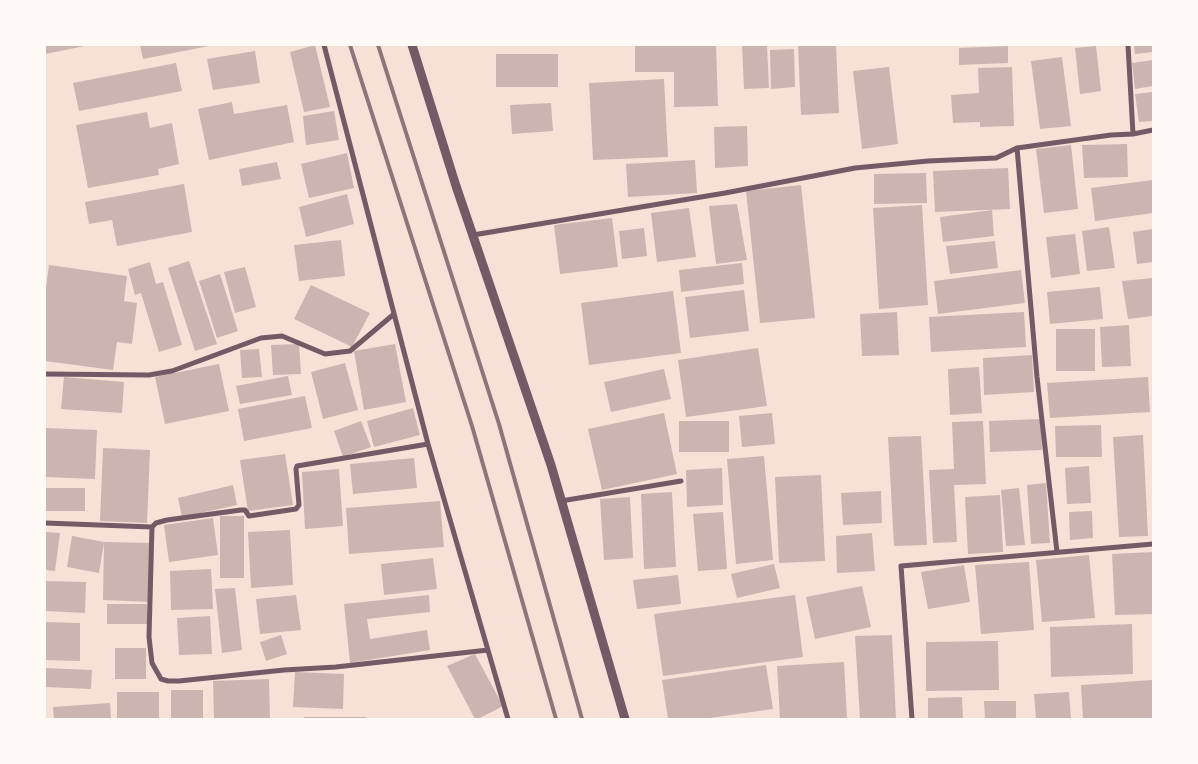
<!DOCTYPE html>
<html>
<head>
<meta charset="utf-8">
<style>
	body { margin:0 }
	#map { position:relative; width:1198px; height:764px; overflow:hidden; background:#f7e1d7; font-family:"Public Sans",sans-serif }
	canvas { display:block }
	.frame { position:absolute; inset:0; border:46px solid #fffaf5; pointer-events:none }
</style>
</head>
<body>
<div id="map">
<canvas width="1198" height="764"></canvas>
<div class="frame"></div>
</div>
<script>
const context = document.querySelector('canvas').getContext('2d');
context.lineJoin = 'round';
function fill(path, color) {
  context.fillStyle = color;
  context.fill(path, 'evenodd');
}
function poly(rows) {
  const path = new Path2D();
  for (const r of rows) {
    path.moveTo(r[0], r[1]);
    for (let i = 2; i < r.length; i += 2) path.lineTo(r[i], r[i + 1]);
  }
  return path;
}
function stroke(path, color, width, dash) {
  context.strokeStyle = color;
  context.lineWidth = width;
  context.lineCap = dash ? 'butt' : 'round';
  context.setLineDash(dash || []);
  context.stroke(path);
}
fill(poly([
	[45,45,85,45,85,46,45,54],
	[140,45,209,45,209,46,143,59],
	[315,45,330,107,304,112,290,52],
	[635,45,716,45,718,106,674,107,674,72,635,72],
	[742,45,767,45,769,88,744,89],
	[798,45,836,45,839,113,801,115],
	[1134,45,1153,45,1153,52,1135,54],
	[1008,46,1008,63,959,65,959,48],
	[1096,46,1101,91,1080,94,1075,48],
	[794,49,795,87,771,89,770,50],
	[255,51,260,83,213,90,207,59],
	[496,54,558,54,558,87,496,87],
	[1062,57,1071,126,1040,129,1031,61],
	[1153,60,1153,86,1135,89,1132,63],
	[176,63,182,91,79,111,73,83],
	[889,67,898,144,862,149,853,71],
	[1012,67,1014,126,980,127,980,122,953,123,951,95,979,93,978,68],
	[664,79,668,157,593,160,589,83],
	[1153,92,1153,121,1139,122,1135,94],
	[232,102,234,114,287,105,294,142,209,160,198,109],
	[551,103,553,131,512,134,510,105],
	[334,111,339,140,306,145,303,116],
	[147,112,150,128,172,123,179,164,158,169,159,175,88,188,76,125],
	[747,126,748,166,715,168,714,127],
	[1127,144,1128,177,1084,178,1082,145],
	[1071,145,1078,209,1044,213,1036,149],
	[347,153,354,188,309,198,301,164],
	[695,160,697,193,628,197,626,164],
	[277,162,281,179,242,186,239,169],
	[1008,168,1010,209,935,212,933,171],
	[926,173,927,203,874,204,874,174],
	[1153,180,1153,213,1095,221,1091,188],
	[184,184,192,232,117,246,112,220,89,224,85,202],
	[801,185,815,318,760,323,746,191],
	[347,194,354,224,306,237,299,207],
	[737,204,747,260,716,264,709,206],
	[922,205,928,305,879,309,873,208],
	[689,208,696,257,657,262,651,213],
	[992,210,994,236,943,242,940,217],
	[612,218,618,267,560,274,554,225],
	[1109,227,1115,268,1087,271,1082,231],
	[644,228,647,256,622,259,619,231],
	[1153,229,1153,262,1137,264,1133,232],
	[1075,234,1080,274,1051,278,1046,237],
	[341,240,345,276,299,281,294,245],
	[995,241,998,268,950,274,946,246],
	[189,261,217,344,195,351,168,268],
	[150,262,156,284,163,282,182,345,159,352,141,293,135,295,128,269],
	[742,263,744,284,681,292,679,270],
	[49,265,127,276,124,301,137,303,132,344,117,342,113,370,45,361,45,295],
	[245,267,256,307,235,313,224,272],
	[1021,270,1025,303,938,314,934,281],
	[220,274,238,331,217,338,199,281],
	[1153,278,1153,316,1128,319,1122,281],
	[311,285,370,313,352,347,294,319],
	[1100,287,1103,319,1050,324,1047,292],
	[744,290,749,331,690,338,685,297],
	[673,291,681,353,589,365,581,303],
	[897,312,899,355,862,356,860,314],
	[1024,312,1026,347,931,352,929,317],
	[1129,325,1131,366,1102,367,1100,327],
	[1056,329,1095,329,1095,371,1056,371],
	[299,344,301,374,273,375,271,345],
	[395,344,406,402,364,410,354,351],
	[758,348,767,406,686,417,678,360],
	[259,349,262,377,242,378,240,350],
	[1032,355,1034,392,984,395,983,358],
	[345,363,358,410,323,419,311,372],
	[219,364,229,411,165,424,155,377],
	[979,367,982,413,950,415,948,369],
	[664,369,671,399,611,412,604,382],
	[288,376,292,395,240,404,236,386],
	[64,377,124,382,122,413,61,409],
	[1148,377,1150,412,1050,418,1047,383],
	[305,396,312,428,244,441,238,409],
	[413,408,420,435,374,447,367,421],
	[664,413,677,474,602,490,588,429],
	[772,413,775,444,742,447,739,416],
	[1041,419,1042,450,990,452,989,421],
	[361,421,371,447,343,457,334,431],
	[679,421,729,421,729,452,679,452],
	[983,421,986,484,954,485,957,542,933,543,929,470,954,469,952,422],
	[1101,425,1102,457,1056,457,1055,426],
	[45,428,97,430,95,479,45,477],
	[1143,435,1148,536,1119,537,1113,437],
	[921,436,927,545,894,546,888,437],
	[103,448,150,450,147,523,100,521],
	[285,454,293,505,248,511,240,460],
	[764,456,773,560,736,564,727,459],
	[414,458,417,488,353,494,350,464],
	[1089,466,1091,503,1067,504,1065,468],
	[722,468,723,505,687,507,686,470],
	[339,469,343,526,305,529,302,472],
	[821,475,825,561,779,563,775,477],
	[1046,483,1050,543,1031,544,1027,485],
	[233,485,237,505,182,517,178,498],
	[45,488,85,488,85,511,45,511],
	[1019,488,1025,545,1006,546,1001,490],
	[881,491,882,523,843,525,841,493],
	[672,492,676,567,644,569,641,494],
	[1000,495,1003,552,968,554,965,497],
	[630,497,633,558,604,560,600,499],
	[440,501,444,547,349,554,346,508],
	[1092,511,1093,538,1070,540,1069,512],
	[723,512,727,569,698,571,693,514],
	[220,516,244,516,244,578,220,578],
	[213,518,218,555,169,562,164,525],
	[290,530,293,585,251,588,248,532],
	[45,532,60,533,55,571,45,570],
	[872,533,875,571,837,573,836,536],
	[72,536,104,542,152,543,150,602,103,600,104,542,99,573,67,567],
	[1153,552,1153,614,1115,615,1112,554],
	[1089,555,1095,618,1042,622,1036,560],
	[433,558,437,589,384,595,381,564],
	[1029,562,1034,630,981,634,975,565],
	[774,564,780,588,737,598,731,574],
	[964,565,970,602,928,609,921,572],
	[211,569,213,609,171,610,170,571],
	[678,575,681,604,637,609,633,580],
	[45,581,86,582,85,613,45,611],
	[862,586,871,627,815,639,806,597],
	[235,588,242,650,222,653,215,589],
	[296,595,301,630,260,634,256,599],
	[429,595,430,612,367,619,370,639,427,630,430,650,350,663,344,604],
	[795,595,803,657,663,676,654,614],
	[107,604,147,604,147,624,107,624],
	[210,616,212,654,179,655,177,618],
	[45,622,80,623,80,661,45,660],
	[1132,624,1133,674,1051,677,1050,627],
	[281,635,287,654,266,661,260,642],
	[892,635,896,719,860,719,855,636],
	[998,641,999,690,926,691,926,642],
	[115,648,146,648,146,679,115,679],
	[475,654,503,706,478,719,475,719,447,666],
	[844,662,847,719,780,719,777,666],
	[766,665,773,709,703,719,668,719,662,680],
	[45,668,92,670,91,689,45,687],
	[295,672,344,674,343,709,293,707],
	[269,679,270,719,214,719,213,681],
	[1152,680,1153,719,1083,719,1081,685],
	[171,690,203,690,203,719,171,719],
	[117,692,159,692,159,719,117,719],
	[1069,692,1071,719,1036,719,1034,694],
	[962,697,963,719,928,719,928,698],
	[984,701,1016,701,1016,719,985,719],
	[110,703,111,719,54,719,53,707],
	[304,717,366,717,366,719,304,719]
]), '#ccb4b1');
stroke(poly([
	[324,45,428,444,508,719],
	[1128,45,1133,134],
	[1017,148,1037,377,1057,552],
	[473,235,725,193,855,168,928,161,996,158,1017,148,1111,135,1133,134,1153,130],
	[45,374,149,375,172,371,261,338,282,336,325,354,350,351,394,314],
	[561,501,681,481],
	[45,523,152,527,156,523,167,520,241,510,245,510,249,516,296,509,299,505,296,469,297,466,428,444],
	[152,527,149,637,152,663,161,679,168,681,179,681,284,670,336,667,488,650],
	[912,719,901,566,1153,544]
]), '#755966', 5);
stroke(poly([
	[412,45,456,186,551,465,625,719]
]), '#755966', 9);
stroke(poly([
	[350,45,472,426,556,719],
	[378,45,499,424,582,719]
]), '#8f747c', 4);
</script>
</body>
</html>
